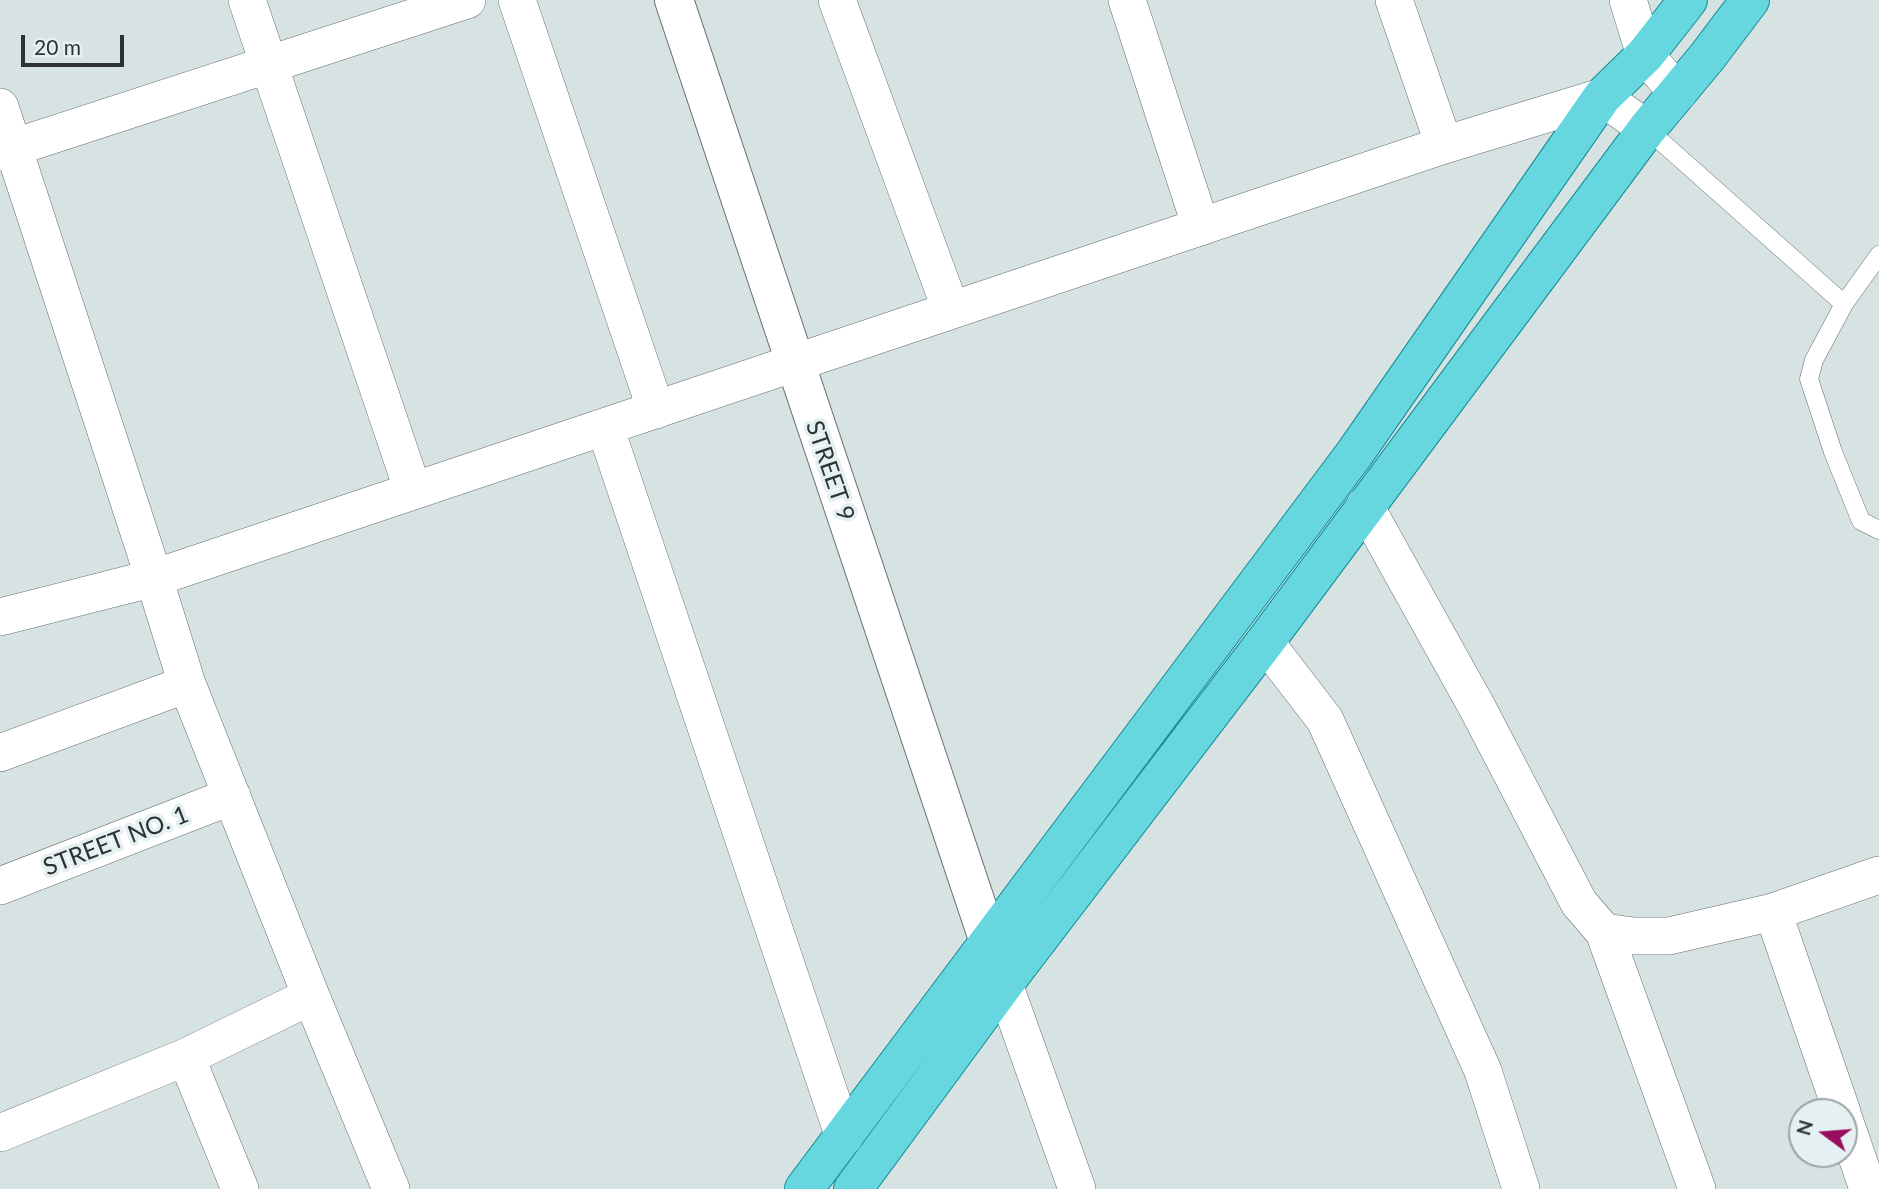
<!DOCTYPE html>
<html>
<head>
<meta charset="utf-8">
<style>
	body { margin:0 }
	#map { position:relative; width:1879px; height:1189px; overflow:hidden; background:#d7e2e3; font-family:Lato,sans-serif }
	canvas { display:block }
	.north { position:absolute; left:1788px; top:1098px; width:70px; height:70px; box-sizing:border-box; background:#e4f0f1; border:2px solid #9ba4a5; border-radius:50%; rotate:286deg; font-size:19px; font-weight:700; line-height:28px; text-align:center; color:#2e3233 }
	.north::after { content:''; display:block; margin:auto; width:24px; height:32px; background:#990d5f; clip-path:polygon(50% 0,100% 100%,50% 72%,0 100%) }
	.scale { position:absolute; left:21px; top:35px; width:103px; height:32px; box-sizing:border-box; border:4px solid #2e3233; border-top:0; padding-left:9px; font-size:21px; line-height:24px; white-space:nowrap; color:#2e3233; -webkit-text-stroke:5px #e4f0f1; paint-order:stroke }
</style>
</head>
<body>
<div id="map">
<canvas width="1879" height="1189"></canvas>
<div class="north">N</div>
<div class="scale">20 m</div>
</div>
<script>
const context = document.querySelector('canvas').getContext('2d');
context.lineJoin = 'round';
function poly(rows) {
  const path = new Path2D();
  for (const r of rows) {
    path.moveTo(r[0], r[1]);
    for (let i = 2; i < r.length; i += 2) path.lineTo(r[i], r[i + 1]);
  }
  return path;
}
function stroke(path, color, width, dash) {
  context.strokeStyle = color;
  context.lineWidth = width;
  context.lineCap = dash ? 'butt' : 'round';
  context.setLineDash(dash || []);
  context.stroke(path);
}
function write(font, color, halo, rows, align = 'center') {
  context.font = font + ' Lato,sans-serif';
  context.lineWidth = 7;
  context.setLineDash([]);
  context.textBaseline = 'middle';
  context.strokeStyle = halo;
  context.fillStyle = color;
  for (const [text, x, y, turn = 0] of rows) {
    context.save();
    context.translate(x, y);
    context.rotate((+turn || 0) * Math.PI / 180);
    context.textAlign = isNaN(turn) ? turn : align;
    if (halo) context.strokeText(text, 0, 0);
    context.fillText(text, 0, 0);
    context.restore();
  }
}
const service = poly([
	[1647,129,1844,304],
	[1879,255,1844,304,1814,360,1809,379,1833,452,1861,521,1879,530]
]);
const minor = poly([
	[247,0,413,491],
	[517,0,656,410],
	[837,0,951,310],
	[1127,0,1201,227],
	[1394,0,1444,145],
	[1628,0,1645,55,1678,93],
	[0,107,154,578,187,684,311,996,391,1189],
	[0,152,467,0],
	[605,427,844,1137],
	[1365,506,1478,709,1579,903,1604,932,1634,936,1669,936,1773,912,1879,875],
	[0,617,154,578,1444,145,1602,97,1647,129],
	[1265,642,1325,720,1483,1071,1521,1189],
	[0,753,187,684],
	[0,886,232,796],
	[1773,912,1842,1112],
	[1604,932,1697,1189],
	[995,959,1077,1189],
	[186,1057,240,1189],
	[1844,1119,1868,1189],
	[0,1133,186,1057,311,996]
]);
const tertiary = poly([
	[674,0,989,942]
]);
const primary = poly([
	[804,1189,1355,453,1602,97,1645,55,1688,0],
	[853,1189,1004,984,1265,642,1647,129,1707,57,1750,0]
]);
stroke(service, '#656f6f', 19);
stroke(minor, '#656f6f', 38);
stroke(tertiary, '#656f6f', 40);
stroke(primary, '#108c94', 40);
stroke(service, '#fff', 18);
stroke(minor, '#fff', 37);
stroke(tertiary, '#fff', 38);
stroke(primary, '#66d7df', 38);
write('24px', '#2e3233', '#e4f0f1', [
	["STREET 9",830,471,71],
	["STREET NO. 1",116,841,-21]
]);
</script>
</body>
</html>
